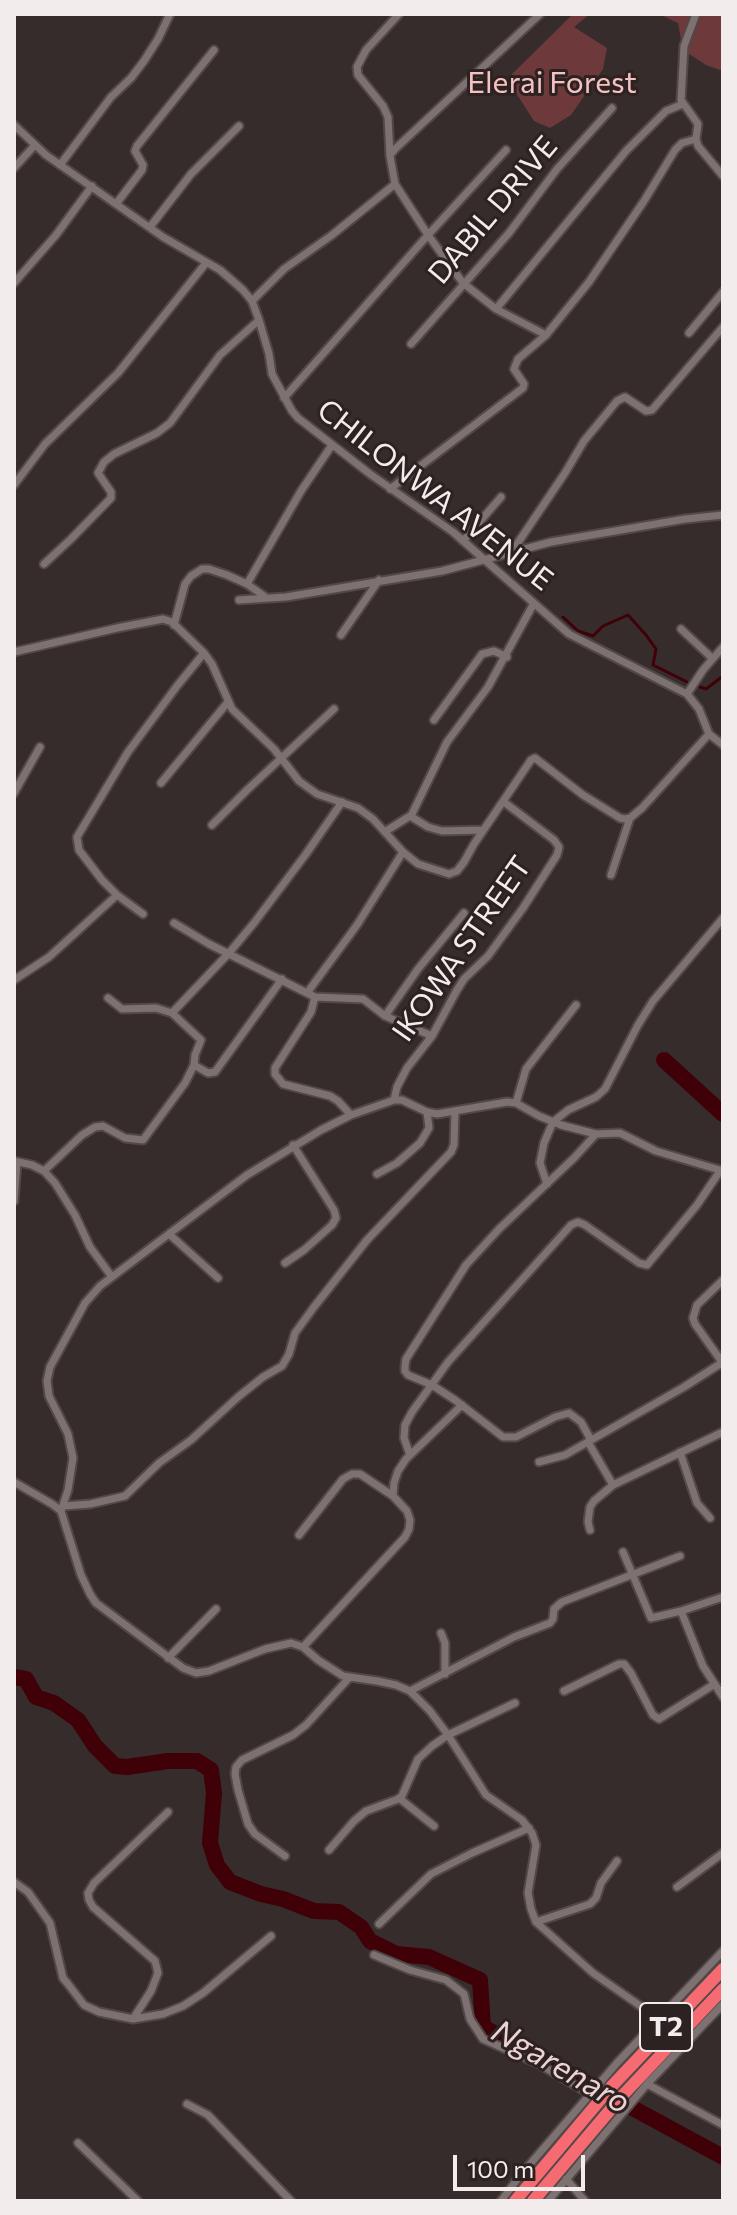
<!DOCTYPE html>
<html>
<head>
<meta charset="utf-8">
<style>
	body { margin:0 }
	#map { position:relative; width:737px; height:2215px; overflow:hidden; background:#372c2c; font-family:Commissioner,sans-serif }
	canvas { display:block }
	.frame { position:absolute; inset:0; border:16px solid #f3ecec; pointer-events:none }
	.scale { position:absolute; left:453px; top:2155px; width:132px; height:36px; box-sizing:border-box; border:4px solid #f3ecec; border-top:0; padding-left:10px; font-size:24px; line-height:28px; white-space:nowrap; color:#f3ecec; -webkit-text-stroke:6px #2d2222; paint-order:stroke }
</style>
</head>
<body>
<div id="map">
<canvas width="737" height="2215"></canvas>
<div class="frame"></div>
<div class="scale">100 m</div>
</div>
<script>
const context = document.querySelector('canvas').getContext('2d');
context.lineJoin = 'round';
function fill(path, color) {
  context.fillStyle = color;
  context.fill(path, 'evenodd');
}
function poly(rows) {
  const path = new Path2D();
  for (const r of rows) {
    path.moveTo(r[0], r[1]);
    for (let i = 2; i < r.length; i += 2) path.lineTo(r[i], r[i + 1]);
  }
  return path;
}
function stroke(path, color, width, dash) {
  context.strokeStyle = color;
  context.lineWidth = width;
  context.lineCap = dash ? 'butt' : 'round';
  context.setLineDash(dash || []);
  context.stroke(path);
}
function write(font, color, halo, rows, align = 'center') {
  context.font = font + ' Commissioner,sans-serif';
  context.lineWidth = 6;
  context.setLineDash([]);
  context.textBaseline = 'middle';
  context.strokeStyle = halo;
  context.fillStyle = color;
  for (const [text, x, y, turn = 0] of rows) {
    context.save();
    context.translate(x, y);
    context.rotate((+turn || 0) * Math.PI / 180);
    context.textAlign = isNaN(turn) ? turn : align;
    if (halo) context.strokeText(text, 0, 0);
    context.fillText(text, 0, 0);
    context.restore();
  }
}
fill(poly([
	[573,14,590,14,574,27,607,48,603,69,571,115,550,128,534,121,507,79],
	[659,14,723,14,723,71,706,65,683,50,678,23]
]), '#6d393a');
stroke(poly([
	[563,617,578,631,593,636,603,626,628,615,646,635,656,649,653,665,687,682],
	[700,687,706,689,723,676]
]), '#3f0008', 3);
stroke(poly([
	[664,1060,723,1114],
	[14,1677,26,1679,36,1697,54,1703,78,1720,95,1746,115,1766,127,1767,168,1761,197,1761,211,1770,214,1793,210,1843,217,1865,230,1882,261,1894,283,1899,314,1911,339,1912,361,1927,370,1941,396,1954,429,1957,480,1980,483,2027,723,2157]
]), '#3f0008', 16);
const street = poly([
	[399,14,366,50,357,67,358,75,383,106,388,117,390,156,395,184,428,235,463,283,496,309,546,335],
	[696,14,684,46,681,100,698,124,696,139,698,146,723,176],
	[14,125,46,155,163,237,220,270,243,290,252,301,259,320,269,354,272,374,292,411,298,418,370,474,453,532,569,634,687,694,699,709,709,734,723,745],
	[390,155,396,148,540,14],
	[60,165,111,97,131,78,144,61,158,39,170,14],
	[14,168,35,145],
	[116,204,142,170,143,165,135,151,137,146,214,50],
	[150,227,191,174,239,126],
	[14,283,56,235,92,186],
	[252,301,284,269,332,235,395,184],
	[496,309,626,151,666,111,683,104],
	[689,333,723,292],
	[411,344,509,233,557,169,612,108],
	[284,398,428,235,506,150],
	[14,485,45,444,118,373,206,263],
	[390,489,523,388,524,384,514,369,518,359,546,335,589,282,644,201,675,150,682,143,696,139],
	[463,541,501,497],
	[511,553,565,473,584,441,617,401,625,397,646,411,652,410,723,327],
	[44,564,71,539,111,498,111,492,98,473,104,462,114,454,157,433,170,423,220,355,259,320],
	[247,584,301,491,332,445],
	[239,600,286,597,442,571,551,542,685,519,723,515],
	[174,625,185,584,191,576,202,569,209,569,227,575,247,584,264,596],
	[681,629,712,658],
	[341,635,379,580],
	[14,652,117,628,163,619,172,622,204,653,212,664,232,709,274,749,299,781,317,794,358,808,373,819,403,852,418,864,449,874,457,871,464,862,474,844,531,760,535,758,583,795,620,818,625,819,630,818,642,808,709,734],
	[687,694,703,670,723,647],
	[434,720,482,654,494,651,507,657],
	[161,783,228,702],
	[14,793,40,747],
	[411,816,447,742,488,687,534,603],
	[212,825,247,790,334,709],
	[386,831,410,816,428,827,442,831,483,830],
	[611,875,630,818],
	[143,914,117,895,102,880,79,850,77,837,128,752,177,686,204,653],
	[174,923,209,944,315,997,311,1012,275,1068,275,1074,283,1084,330,1096,338,1101,351,1115],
	[14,980,49,957,117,895],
	[307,993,357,925,403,852],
	[315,997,363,999,385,1016,432,1036],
	[172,1013,229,953,254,923,306,854,342,802],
	[385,1016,418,969,464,913],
	[194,1065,208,1073,215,1072,282,979],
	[394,1100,397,1087,407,1068,432,1036,457,990,464,979,488,956,523,908,557,855,559,847,554,840,504,802],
	[516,1103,526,1069,576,1005],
	[14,1161,32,1165,44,1171,55,1183,75,1215,90,1247,112,1277],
	[44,1171,82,1135,95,1127,103,1126,125,1138,143,1140,185,1083,194,1065,195,1055,201,1040,172,1013,156,1008,122,1009,108,998],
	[377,1174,397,1163,420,1143,429,1128,427,1112],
	[547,1184,540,1163,544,1143,553,1122,568,1110,596,1097,605,1089,638,1025,653,1001,723,918],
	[14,1201,17,1162],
	[169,1234,218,1278],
	[285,1263,304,1250,332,1225,336,1218,334,1210,293,1145],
	[722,1362,695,1324,693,1318,697,1305,723,1280],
	[591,1440,581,1422,569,1413,555,1417,516,1437,503,1437,455,1400,432,1385,408,1375,405,1371,405,1366,406,1359,466,1265,499,1229,574,1158,596,1134],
	[588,1442,613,1485],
	[680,1452,697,1503,710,1518],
	[410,1455,404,1438,405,1425,412,1412,448,1362,571,1225,578,1222,585,1225,639,1263,647,1265,697,1205,720,1171],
	[539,1462,565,1455,684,1387,723,1362],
	[14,1482,52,1504,61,1511,81,1575,90,1594,96,1603,183,1668,196,1673,209,1671,265,1649,291,1643,303,1647,318,1660,343,1676,377,1681,396,1685,410,1691,430,1711,448,1735,486,1795,522,1820,532,1833,536,1845,528,1893,531,1909,536,1922,593,1973,659,2019],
	[393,1496,394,1483,398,1471,406,1459,462,1405],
	[64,1506,90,1504,125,1496,159,1463,191,1440,238,1397,263,1377,282,1366,289,1354,295,1333,314,1307,367,1240,451,1152,454,1145,455,1111],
	[61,1511,68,1490,73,1458,68,1434,49,1396,47,1381,50,1367,85,1303,100,1286,247,1175,321,1130,351,1115,394,1100,402,1100,427,1112,437,1114,507,1102,516,1103,539,1116,561,1125,596,1134,620,1133,656,1151,723,1171],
	[590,1530,588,1522,590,1507,594,1501,613,1485,723,1432],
	[299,1535,343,1479,352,1474,360,1474,393,1496,407,1511,410,1520,409,1529,405,1537,303,1647],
	[623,1552,651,1618,681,1611,723,1597],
	[681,1611,703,1666,723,1697],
	[441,1633,445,1643,445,1674],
	[168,1658,216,1609],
	[410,1691,514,1637,550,1623,553,1619,554,1609,562,1602,680,1556],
	[564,1691,619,1664,624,1664,631,1673,653,1715,659,1719,713,1685],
	[399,1798,434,1826],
	[329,1850,354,1821,366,1811,401,1798,418,1759,432,1746,448,1735,515,1703],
	[285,1856,255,1834,248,1824,238,1790,235,1774,236,1767,242,1760,293,1735,306,1725,349,1678],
	[14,1882,28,1892,50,1923,63,1978,68,1984,84,2005,99,2012,133,2019,163,2014,183,2006,203,1993,271,1936],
	[677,1887,723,1853],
	[536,1922,590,1904,596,1898,601,1883,617,1861],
	[379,1924,431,1874,472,1853,529,1828],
	[374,1955,410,1970,446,1980,464,1994,470,2019,483,2039,539,2064,590,2094],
	[133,2019,151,1991,158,1973,155,1961,93,1907,89,1900,88,1893,94,1883,168,1812],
	[647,2084,723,2125],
	[187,2104,208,2115,291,2201],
	[78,2143,138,2201],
	[566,2179,585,2201],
	[501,2201,519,2177,617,2063,723,1951],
	[548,2201,647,2084,723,2004]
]);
const highway = poly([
	[515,2201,611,2087,723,1969],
	[533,2201,622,2096,723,1989]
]);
stroke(street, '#514848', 11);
stroke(highway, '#514848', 16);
stroke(street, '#7e7171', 7);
stroke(highway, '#f66b72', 12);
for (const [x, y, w] of [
	[666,2027,52]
]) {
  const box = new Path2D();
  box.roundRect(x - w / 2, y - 24, w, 48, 6);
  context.fillStyle = '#2d2222';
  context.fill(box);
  stroke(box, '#f3ecec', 2);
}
write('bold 28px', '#f3ecec', null, [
	["T2",666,2027]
]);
write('30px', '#f6c1c0', '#2d2222', [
	["Elerai Forest",552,83]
]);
write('30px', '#f3ecec', '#2d2222', [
	["DABIL DRIVE",493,210,-50],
	["CHILONWA AVENUE",435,495,38],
	["IKOWA STREET",462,949,-55]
]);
write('italic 32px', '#eed3d3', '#2d2222', [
	["Ngarenaro",561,2067,30]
]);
</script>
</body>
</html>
